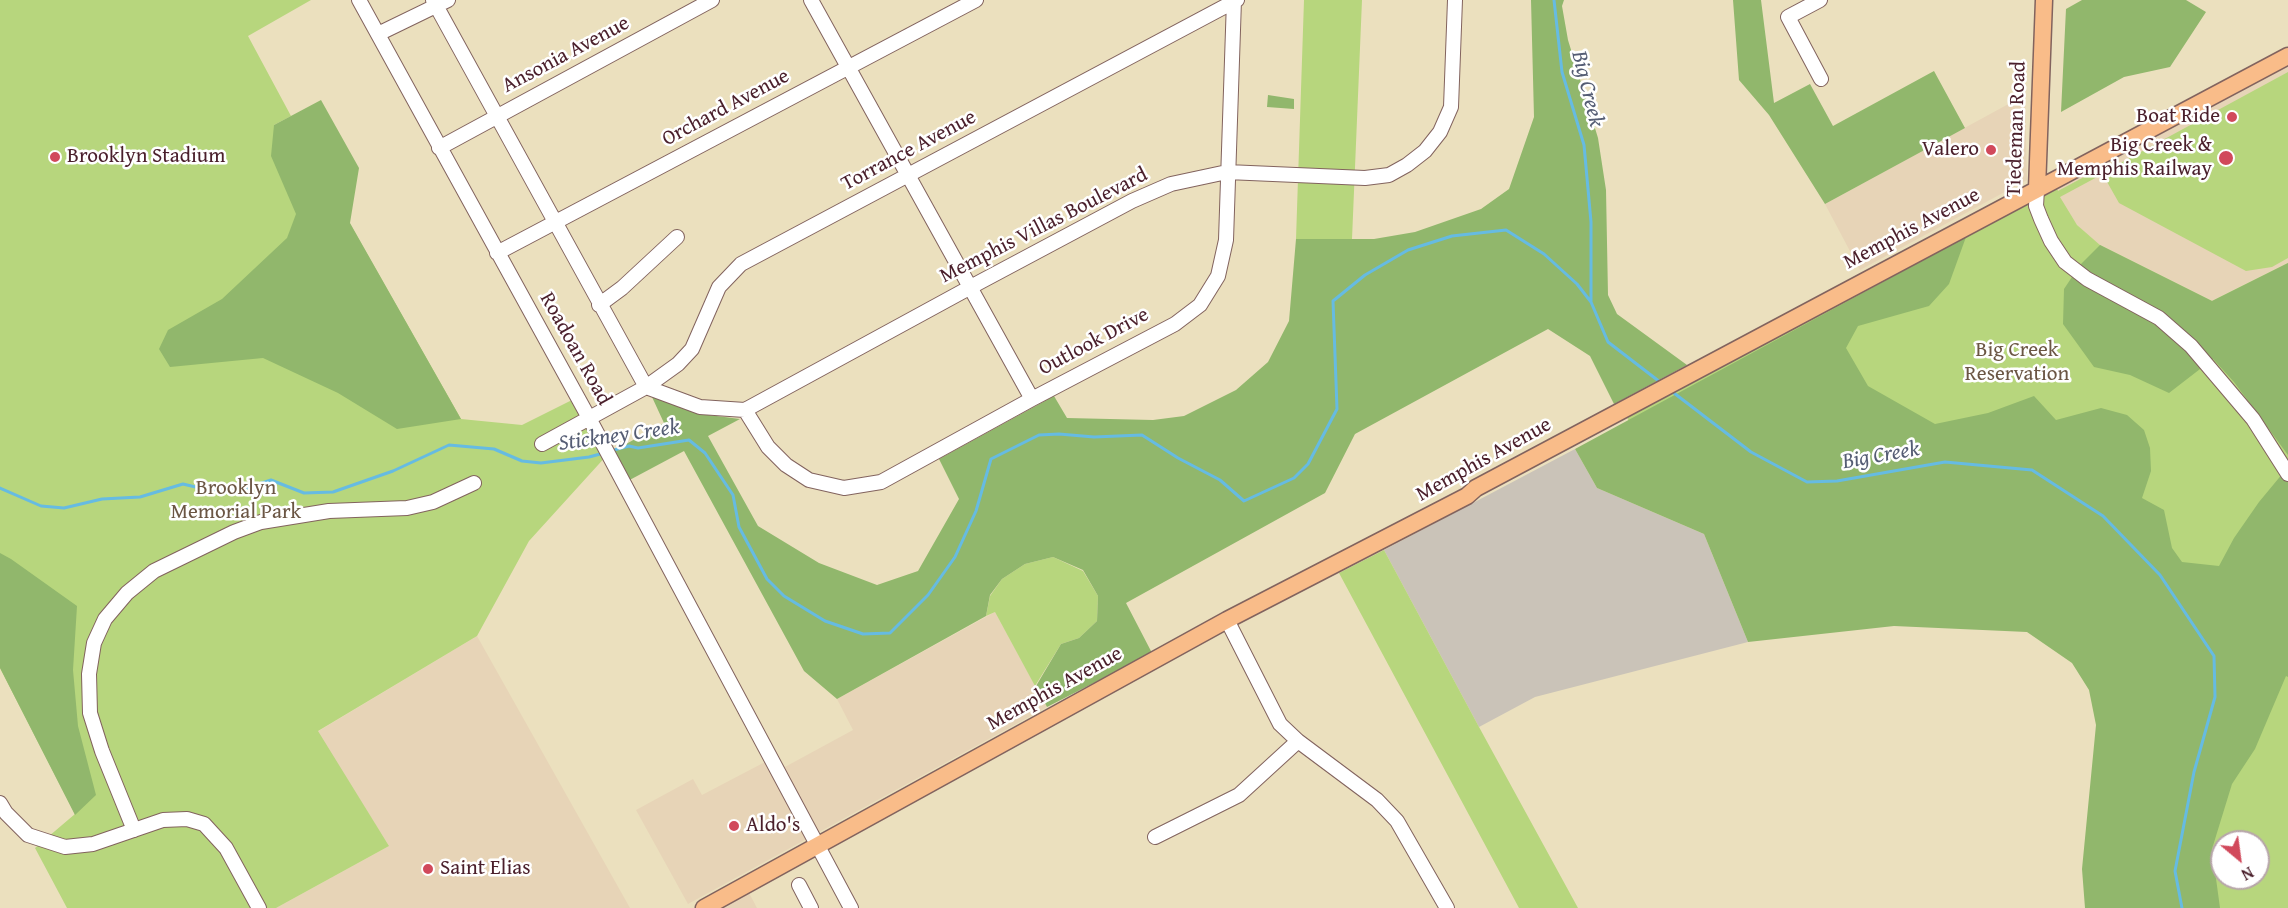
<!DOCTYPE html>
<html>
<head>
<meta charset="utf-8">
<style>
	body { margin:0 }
	#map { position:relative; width:2288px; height:908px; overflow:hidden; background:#ebe0be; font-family:"Gentium Book Plus",serif }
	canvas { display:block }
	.north { position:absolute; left:2210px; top:830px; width:60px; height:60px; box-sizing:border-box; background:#fff; border:2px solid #b7a5aa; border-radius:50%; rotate:151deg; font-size:16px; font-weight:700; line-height:24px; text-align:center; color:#4a1f2b }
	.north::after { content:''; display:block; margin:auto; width:21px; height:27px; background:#d1495b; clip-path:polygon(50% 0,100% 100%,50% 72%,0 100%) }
</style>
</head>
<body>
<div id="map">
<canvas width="2288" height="908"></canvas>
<div class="north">N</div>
</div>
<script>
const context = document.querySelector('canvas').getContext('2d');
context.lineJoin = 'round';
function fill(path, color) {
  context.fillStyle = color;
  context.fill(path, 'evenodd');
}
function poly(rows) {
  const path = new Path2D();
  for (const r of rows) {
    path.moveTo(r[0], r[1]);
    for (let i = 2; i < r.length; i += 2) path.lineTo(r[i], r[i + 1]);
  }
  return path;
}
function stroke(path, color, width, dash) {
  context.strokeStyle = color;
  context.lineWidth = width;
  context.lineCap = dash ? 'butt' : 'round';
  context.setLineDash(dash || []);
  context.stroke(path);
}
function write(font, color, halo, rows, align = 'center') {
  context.font = font + ' "Gentium Book Plus",serif';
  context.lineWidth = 5;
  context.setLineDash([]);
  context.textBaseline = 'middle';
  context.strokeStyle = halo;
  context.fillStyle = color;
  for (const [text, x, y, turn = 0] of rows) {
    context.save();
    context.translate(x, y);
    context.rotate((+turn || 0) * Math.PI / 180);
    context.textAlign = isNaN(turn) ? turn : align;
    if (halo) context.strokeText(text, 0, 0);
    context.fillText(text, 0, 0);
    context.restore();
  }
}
fill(poly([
	[2288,64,2288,263,2212,301,2100,245,2082,230,2071,218,2061,200,2056,185],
	[2025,95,2027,180,1860,270,1825,204],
	[995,612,1047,707,688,904,636,810,693,779,702,795,765,762,772,774,853,730,837,699],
	[477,636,630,908,276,908,389,846,317,732],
	[748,891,757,908,717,908]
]), '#e7d4b7');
fill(poly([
	[1575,449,1597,488,1704,534,1748,642,1535,697,1479,727,1384,550]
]), '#cac3b8');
fill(poly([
	[0,0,311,0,248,36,291,116,274,125,333,194,461,419,522,425,578,397,608,454,529,541,477,636,318,731,389,846,276,908,67,908,35,848,75,814,0,668],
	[1304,0,1362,0,1352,239,1296,239],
	[2288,72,2288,258,2272,267,2246,271,2119,203,2102,173],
	[2097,170,2099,176,2060,197,2077,225,2100,245,2212,301,2288,263,2288,908,2133,908,2180,690,1635,433,1623,410,2057,188,2058,191],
	[2222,842,2258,842,2258,878,2222,878],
	[1384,550,1479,727,1578,908,1519,908,1339,573],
	[1053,557,1083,571,1098,596,1097,621,1079,638,1061,644,1035,686,995,612,986,616,990,596,1002,579,1025,564]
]), '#b7d67d');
fill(poly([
	[1531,0,1564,0,1562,6,1568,40,1598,138,1606,190,1608,295,1617,314,1687,365,1614,404,1590,356,1548,329,1355,434,1325,493,1126,603,1152,653,1047,707,1036,686,1061,644,1079,638,1097,621,1098,596,1083,570,1053,557,1025,564,1002,579,990,595,986,616,837,699,804,671,684,451,624,483,608,454,664,423,652,397,701,414,740,419,708,436,758,526,819,563,877,585,918,571,959,499,939,459,1054,396,1067,418,1153,420,1184,416,1236,390,1268,362,1289,321,1296,239,1374,239,1415,232,1481,209,1509,189,1534,117],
	[1733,0,1761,0,1774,103,1810,84,1833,126,1934,71,1965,128,1825,204,1769,115,1739,80],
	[2082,0,2186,0,2206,12,2170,67,2124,77,2061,112,2066,9],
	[1268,95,1294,99,1294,109,1267,107],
	[321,100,359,168,350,223,461,419,397,429,338,393,263,358,170,367,159,349,168,330,222,299,287,238,296,214,271,156,274,125],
	[1966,237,1949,284,1929,306,1858,326,1846,348,1868,386,1935,424,1988,413,2034,396,2056,420,2101,408,2127,415,2144,430,2150,448,2151,471,2142,498,2164,510,2172,548,2182,562,2219,566,2234,538,2259,502,2288,467,2288,677,2286,676,2255,749,2232,784,2212,849,2220,908,2085,908,2082,869,2096,725,2089,690,2072,663,2027,632,1894,626,1748,642,1704,534,1597,488,1575,449],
	[2100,245,2212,301,2288,263,2288,455,2234,382,2213,359,2169,393,2130,375,2094,367,2063,324,2064,289,2080,265],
	[0,553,11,559,77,606,73,670,78,726,96,795,75,815,0,668]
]), '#91b76c');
stroke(poly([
	[1554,0,1562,72,1584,145,1591,222,1591,302,1608,342,1660,382],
	[1670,390,1751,452,1807,482,1837,481,1945,462,2032,470,2103,516,2160,575,2214,656,2215,697,2194,772,2175,871,2182,908],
	[610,451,629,446,638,448,689,440,705,453,733,495,739,527,767,579,784,596,825,621,863,634,890,633,928,595,955,557,976,511,991,459,1039,435,1059,434,1094,437,1142,435,1178,458,1220,480,1244,501,1294,478,1308,464,1337,409,1333,301,1365,275,1408,250,1452,236,1506,230,1544,254,1577,284,1591,302],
	[0,488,41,506,64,508,102,499,140,497,183,484,208,490,247,488,271,480,304,493,333,492,393,471,449,445,494,449,522,461,541,463,589,457,604,453]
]), '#66bbe2', 3);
const minor = poly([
	[359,0,589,418,851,908],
	[433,0,646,387,678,364,692,349,719,287,741,264,1237,0],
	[811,0,1032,399],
	[1820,0,1788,17,1821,79],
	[378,34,448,0],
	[439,148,712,0],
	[2037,189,2036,206,2041,219,2051,241,2065,262,2087,279,2159,318,2191,346,2253,419,2288,474],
	[497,253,976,0],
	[599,305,622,288,677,237],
	[745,410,768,447,786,465,809,480,844,488,881,482,1032,399,1175,324,1200,305,1218,276,1226,240,1234,0],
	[542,444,646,387,700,407,745,410,980,282,1132,201,1171,184,1227,172,1365,178,1389,175,1407,165,1425,151,1440,132,1451,107,1455,0],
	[1227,620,1280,724,1298,741,1377,800,1397,821,1447,908],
	[0,803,6,813,28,835,65,847,93,844,163,820,187,819,204,824,226,848,259,908],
	[134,830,102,751,90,713,89,674,94,643,105,619,127,593,154,571,234,532,261,522,329,511,407,508,433,502,474,483],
	[1155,837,1239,795,1298,741],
	[799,885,811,908]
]);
const major = poly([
	[2037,189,2044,0],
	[704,908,1227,620,1467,496,1476,488,2288,56]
]);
stroke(minor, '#82635e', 16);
stroke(major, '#82635e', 19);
stroke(minor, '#fff', 14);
stroke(major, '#f9bc89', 16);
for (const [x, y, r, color] of [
	[2232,117,6,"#d1495b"],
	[1991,150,6,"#d1495b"],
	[55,157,6,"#d1495b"],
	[2226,158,8,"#d1495b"],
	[734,826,6,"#d1495b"],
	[428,869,6,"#d1495b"]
]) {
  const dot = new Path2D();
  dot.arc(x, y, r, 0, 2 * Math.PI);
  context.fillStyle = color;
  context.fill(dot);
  stroke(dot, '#fff', 2);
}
write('21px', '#4a1f2b', '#fff', [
	["Ansonia Avenue",566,55,-28],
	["Orchard Avenue",726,108,-28],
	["Tiedeman Road",2017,129,-88],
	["Torrance Avenue",909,151,-28],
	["Memphis Villas Boulevard",1044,226,-27],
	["Memphis Avenue",1912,229,-28],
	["Outlook Drive",1094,342,-28],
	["Roadoan Road",575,349,61],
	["Memphis Avenue",1484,460,-29],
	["Memphis Avenue",1055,689,-29]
]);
write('21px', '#4a1f2b', '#fff', [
	["Boat Ride",2220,117],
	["Big Creek &",2212,146],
	["Memphis Railway",2212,170],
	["Valero",1979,150],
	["Brooklyn Stadium",67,157,"left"],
	["Aldo's",746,826,"left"],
	["Saint Elias",440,869,"left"]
], 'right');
write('21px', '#6b5644', '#fff', [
	["Big Creek",2017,351],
	["Reservation",2017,375],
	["Brooklyn",236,489],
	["Memorial Park",236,513]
]);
write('italic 22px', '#555d74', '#fff', [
	["Big Creek",1587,89,76],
	["Stickney Creek",619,436,-8],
	["Big Creek",1881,456,-10]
]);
</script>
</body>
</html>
